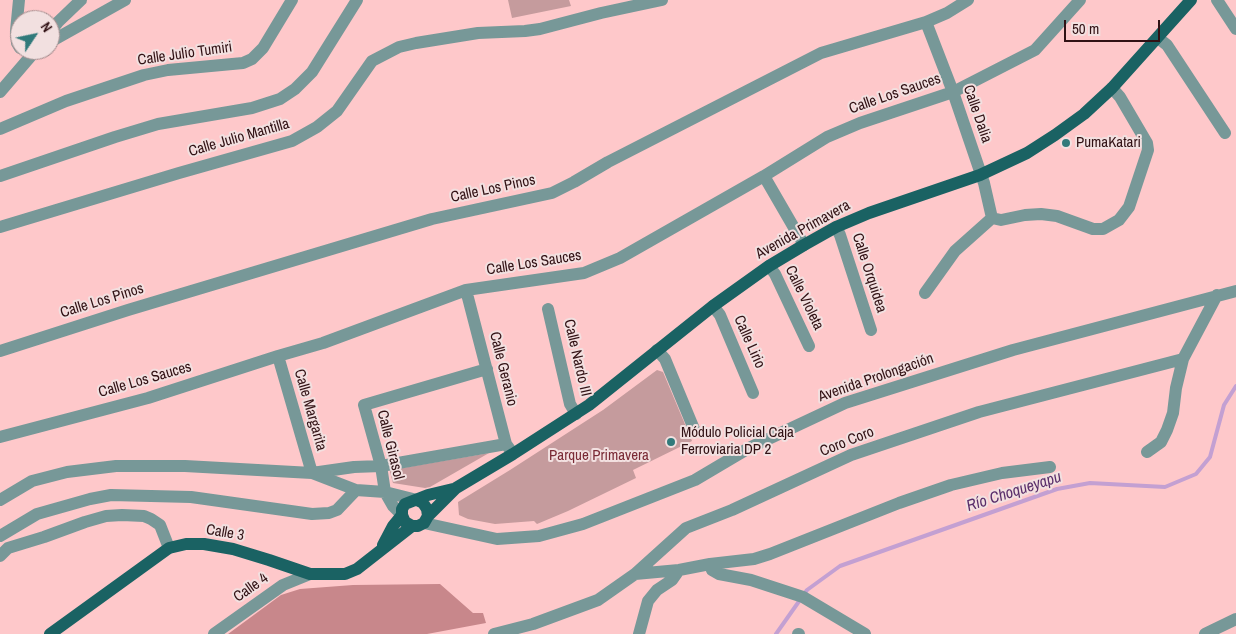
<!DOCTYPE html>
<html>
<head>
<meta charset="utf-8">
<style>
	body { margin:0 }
	#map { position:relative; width:1236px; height:634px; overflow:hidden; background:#fec8ca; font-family:"Archivo Narrow",sans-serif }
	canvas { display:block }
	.north { position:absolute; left:10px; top:10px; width:50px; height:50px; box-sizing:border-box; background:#f2e0e0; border:1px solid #a58d8e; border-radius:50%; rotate:56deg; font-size:14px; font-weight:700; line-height:20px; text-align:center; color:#311114 }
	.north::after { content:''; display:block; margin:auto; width:18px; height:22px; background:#317a7b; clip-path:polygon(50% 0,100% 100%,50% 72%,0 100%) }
	.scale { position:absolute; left:1064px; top:20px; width:96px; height:22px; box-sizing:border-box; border:2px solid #311114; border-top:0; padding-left:6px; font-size:15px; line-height:18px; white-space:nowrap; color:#311114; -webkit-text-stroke:4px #f2e0e0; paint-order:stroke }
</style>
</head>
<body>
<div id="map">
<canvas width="1236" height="634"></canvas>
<div class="north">N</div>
<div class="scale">50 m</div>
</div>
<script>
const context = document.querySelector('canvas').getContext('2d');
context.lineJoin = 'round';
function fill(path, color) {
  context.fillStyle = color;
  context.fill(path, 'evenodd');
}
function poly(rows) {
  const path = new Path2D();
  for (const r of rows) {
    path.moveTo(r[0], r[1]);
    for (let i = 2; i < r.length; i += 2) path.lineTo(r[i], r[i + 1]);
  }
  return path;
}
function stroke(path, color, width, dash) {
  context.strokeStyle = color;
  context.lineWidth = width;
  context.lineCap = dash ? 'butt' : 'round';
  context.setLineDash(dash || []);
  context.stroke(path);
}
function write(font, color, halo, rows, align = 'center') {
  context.font = font + ' "Archivo Narrow",sans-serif';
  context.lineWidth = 4;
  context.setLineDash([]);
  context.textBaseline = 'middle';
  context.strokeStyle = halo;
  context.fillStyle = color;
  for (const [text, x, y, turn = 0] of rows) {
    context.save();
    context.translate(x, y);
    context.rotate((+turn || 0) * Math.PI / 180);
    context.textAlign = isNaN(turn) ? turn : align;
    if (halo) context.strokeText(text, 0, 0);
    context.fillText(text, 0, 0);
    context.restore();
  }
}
fill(poly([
	[508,0,569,0,571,6,512,18],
	[657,370,663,372,692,441,633,470,636,478,568,511,537,524,534,521,495,524,468,519,459,515,458,502,510,470,603,410],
	[489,453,430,487,425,488,393,483,390,472,391,470]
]), '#c59b9d');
fill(poly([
	[440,584,473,613,483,613,486,623,427,634,228,634,281,595,300,589,353,585]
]), '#c8878b');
stroke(poly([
	[776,634,807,590,840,566,1057,489,1090,483,1165,487,1196,474,1210,457,1224,405,1236,386]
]), '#c3a0d2', 4);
stroke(poly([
	[19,0,16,31,17,43,20,48],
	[1217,0,1236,29],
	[926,22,953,92,984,183,992,218],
	[50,32,58,22,81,0],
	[1158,38,1167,45,1225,133],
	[50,42,125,0],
	[0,92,36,50],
	[0,129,66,101,144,75,168,70,243,63,252,59,263,48,292,0],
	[0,176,115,137,158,124,252,108,280,99,295,89,312,72,357,0],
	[764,176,804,245],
	[0,227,179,173,292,141,317,127,337,111,372,61,399,47,416,43,478,33,525,31,540,29,601,13,662,0],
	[836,227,840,235,871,330],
	[769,266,775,274,809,346],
	[466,290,506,444,511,451],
	[925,293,955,251,992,218,1001,220,1025,215,1041,214,1057,216,1093,229,1103,229,1119,220,1129,207,1148,150,1147,143,1120,97,1112,88],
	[713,306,720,315,753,393],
	[548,309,570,404,576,414],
	[657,350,665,359,694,429],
	[0,351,128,310,432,219,552,193,574,182,608,162,821,53,926,22,947,13,968,0],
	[278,356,312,473,356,490,385,492,417,500],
	[0,437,148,398,278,356,323,343,466,290,584,273,620,258,764,176,827,137,860,123,953,92,1035,50,1080,0],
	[1147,452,1161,442,1167,430,1173,413,1176,388,1183,359,1217,295],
	[0,500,32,481,67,472,116,466,185,466,312,473,354,467,381,466,506,444],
	[402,515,393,506,385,492,381,466,364,405,487,369],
	[424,523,497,539,539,536,583,524,695,480,749,448,845,403,1013,350,1236,291],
	[0,536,37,514,90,499,111,495,191,497,312,514,329,513,337,510,356,490],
	[0,556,8,548,44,537,85,522,106,516,122,515,144,516,151,519,160,525,169,548],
	[710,564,712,570,719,574,751,580,803,597,865,634],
	[635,574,679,570,710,564,754,559,770,554,899,503,951,485,1002,473,1050,467],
	[214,634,283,585,310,574],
	[494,634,533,624,598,600,635,574,686,528,732,510,851,455,979,412,1183,359],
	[639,634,648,601,657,590,672,580,679,570],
	[798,634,799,634],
	[1205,634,1236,619]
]), '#779898', 12);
stroke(poly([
	[417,500,423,503,427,509,428,516,424,523,418,526,412,526,405,522,402,515,402,509,405,504,428,495,453,489],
	[428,516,456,488,513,454,589,405,713,306,769,266,804,245,836,227,869,213,980,175,1027,153,1055,135,1084,114,1112,88,1191,0],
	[383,545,393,526,402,515],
	[50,634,169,548,186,544,204,544,233,549,269,560,310,574,345,574,357,569,412,526]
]), '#1a6263', 12);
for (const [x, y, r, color] of [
	[1066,143,5,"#317a7b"],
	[671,442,5,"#317a7b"]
]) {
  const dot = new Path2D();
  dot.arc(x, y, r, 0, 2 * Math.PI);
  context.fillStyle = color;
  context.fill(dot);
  stroke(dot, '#f2e0e0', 2);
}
write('15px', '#311114', '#f2e0e0', [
	["Calle Julio Tumiri",185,54,-8],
	["Calle Los Sauces",895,94,-19],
	["Calle Dalia",977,114,71],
	["Calle Julio Mantilla",239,138,-16],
	["Calle Los Pinos",493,189,-12],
	["Avenida Primavera",803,230,-29],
	["Calle Los Sauces",534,263,-9],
	["Calle Orquidea",869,273,72],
	["Calle Violeta",804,298,64],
	["Calle Los Pinos",102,301,-17],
	["Calle Lirio",749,342,66],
	["Calle Nardo III",577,358,77],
	["Calle Geranio",503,369,76],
	["Avenida Prolongación",876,378,-19],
	["Calle Los Sauces",145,380,-16],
	["Calle Margarita",310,410,74],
	["Coro Coro",847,442,-22],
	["Calle Girasol",390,445,76],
	["Calle 3",225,533,10],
	["Calle 4",251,588,-35]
]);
write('15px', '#311114', '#f2e0e0', [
	["PumaKatari",1076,143],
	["Módulo Policial Caja",681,433],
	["Ferroviaria DP 2",681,450]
], 'left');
write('15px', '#7a2a35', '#f2e0e0', [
	["Parque Primavera",599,456]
]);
write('italic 16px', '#592d6a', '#f2e0e0', [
	["Río Choqueyapu",1014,492,-18]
]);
</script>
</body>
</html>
